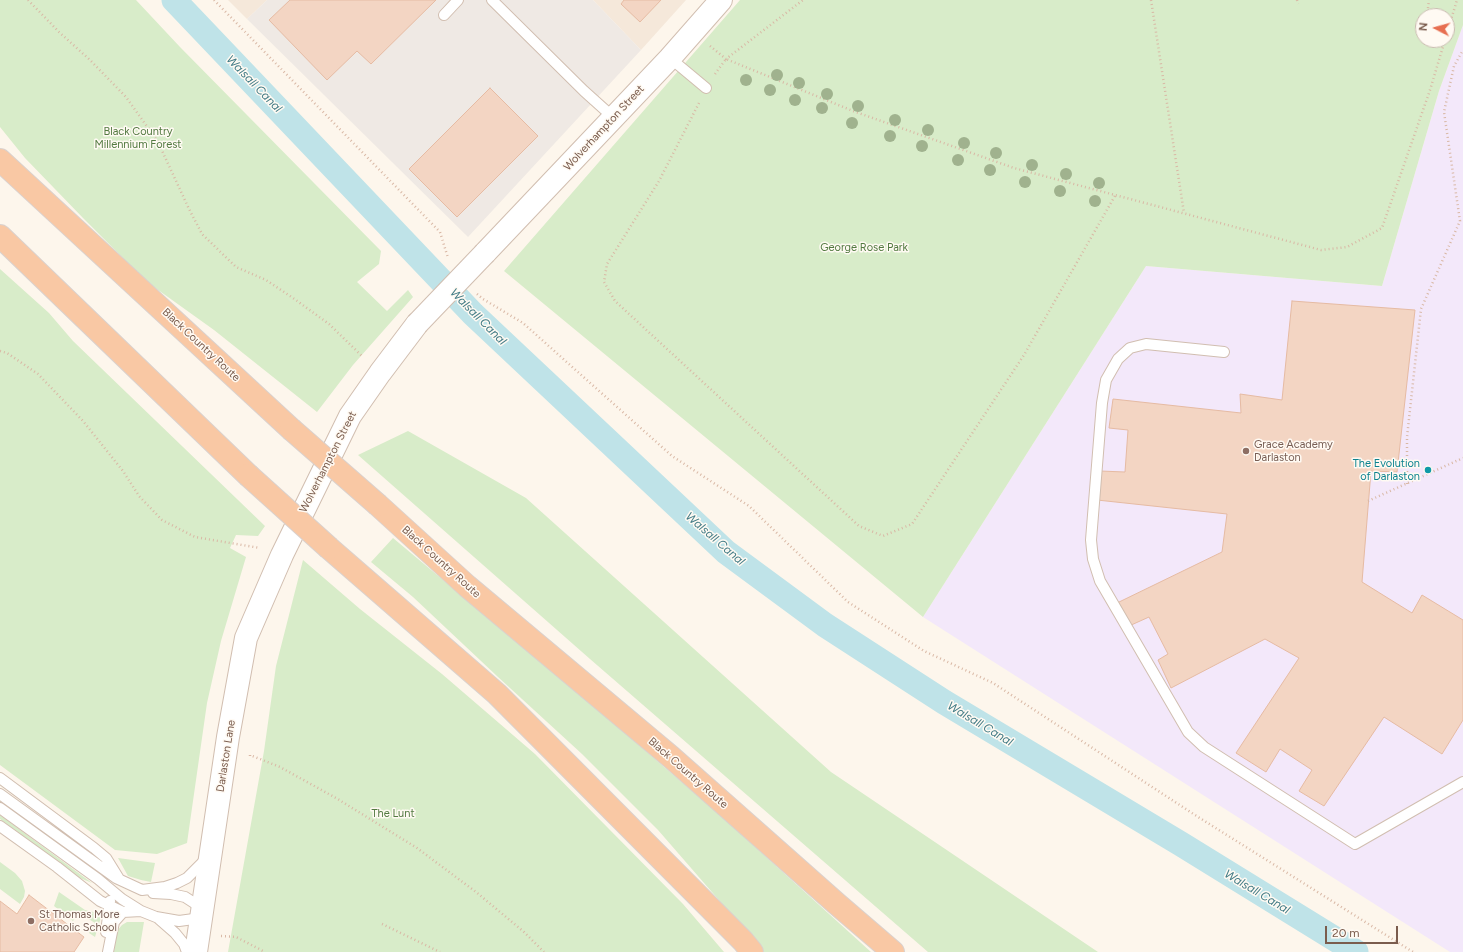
<!DOCTYPE html>
<html>
<head>
<meta charset="utf-8">
<style>
	body { margin:0 }
	#map { position:relative; width:1463px; height:952px; overflow:hidden; background:#fdf6ec; font-family:Figtree,sans-serif }
	canvas { display:block }
	.north { position:absolute; left:1415px; top:8px; width:40px; height:40px; box-sizing:border-box; background:#fffaf3; border:1px solid #cabbb1; border-radius:50%; rotate:276deg; font-size:11px; font-weight:700; line-height:16px; text-align:center; color:#7a5c4d }
	.north::after { content:''; display:block; margin:auto; width:14px; height:18px; background:#e76f51; clip-path:polygon(50% 0,100% 100%,50% 72%,0 100%) }
	.scale { position:absolute; left:1325px; top:926px; width:73px; height:18px; box-sizing:border-box; border:2px solid #7a5c4d; border-top:0; padding-left:5px; font-size:12px; line-height:14px; white-space:nowrap; color:#7a5c4d; -webkit-text-stroke:3px #fffaf3; paint-order:stroke }
</style>
</head>
<body>
<div id="map">
<canvas width="1463" height="952"></canvas>
<div class="north">N</div>
<div class="scale">20 m</div>
</div>
<script>
const context = document.querySelector('canvas').getContext('2d');
context.lineJoin = 'round';
function fill(path, color) {
  context.fillStyle = color;
  context.fill(path, 'evenodd');
}
function poly(rows) {
  const path = new Path2D();
  for (const r of rows) {
    path.moveTo(r[0], r[1]);
    for (let i = 2; i < r.length; i += 2) path.lineTo(r[i], r[i + 1]);
  }
  return path;
}
function stroke(path, color, width, dash) {
  context.strokeStyle = color;
  context.lineWidth = width;
  context.lineCap = dash ? 'butt' : 'round';
  context.setLineDash(dash || []);
  context.stroke(path);
}
function write(font, color, halo, rows, align = 'center') {
  context.font = font + ' Figtree,sans-serif';
  context.lineWidth = 3;
  context.setLineDash([]);
  context.textBaseline = 'middle';
  context.strokeStyle = halo;
  context.fillStyle = color;
  for (const [text, x, y, turn = 0] of rows) {
    context.save();
    context.translate(x, y);
    context.rotate((+turn || 0) * Math.PI / 180);
    context.textAlign = isNaN(turn) ? turn : align;
    if (halo) context.strokeText(text, 0, 0);
    context.fillText(text, 0, 0);
    context.restore();
  }
}
fill(poly([
	[228,0,267,0,247,19],
	[593,0,686,0,641,50]
]), '#f5e8da');
fill(poly([
	[267,0,593,0,641,50,468,237,247,19]
]), '#efe9e4');
fill(poly([
	[1463,25,1463,952,1450,952,923,617,1146,266,1382,286,1439,91]
]), '#f3e8fa');
fill(poly([
	[0,0,136,0,180,47,381,251,379,264,357,282,387,311,408,290,413,297,353,365,317,412,214,330,147,282,83,218,25,158,0,127],
	[740,0,1463,0,1463,25,1439,91,1382,286,1146,266,923,617,504,271],
	[1423,16,1447,16,1447,40,1423,40],
	[0,269,49,313,73,341,265,526,258,536,236,535,230,548,246,557,221,641,207,703,187,843,157,854,115,850,0,765],
	[408,431,526,498,831,772,1098,952,928,952,590,659,358,455],
	[393,538,590,703,721,816,871,952,764,952,658,830,582,754,498,677,413,597,371,562],
	[303,560,360,609,442,674,535,754,683,904,724,952,228,952,264,751,276,666],
	[0,799,101,874,100,876,0,803],
	[0,815,92,883,80,878,0,819],
	[118,858,155,863,151,882,141,880,128,876],
	[0,862,15,873,22,881,25,891,24,897,20,904,0,889],
	[59,892,85,910,102,914,95,937,89,933,95,923,79,913,73,921,54,906],
	[127,922,144,922,139,952,114,952,116,932,122,925]
]), '#d8ecc9');
stroke(poly([
	[174,0,473,314,726,552,825,625,944,702,1181,844,1356,952]
]), '#bfe3e8', 25);
const building = poly([
	[290,0,436,0,371,64,357,51,327,80,269,20,290,0],
	[624,0,661,0,640,22,621,4,624,0],
	[490,88,538,136,457,217,409,169,490,88],
	[1292,301,1415,310,1397,472,1371,471,1362,582,1412,613,1422,595,1463,620,1463,720,1442,754,1384,717,1324,806,1299,791,1312,770,1280,749,1266,772,1236,753,1299,658,1265,639,1171,688,1158,660,1168,654,1149,617,1129,626,1117,603,1222,552,1227,514,1097,500,1100,471,1125,472,1128,430,1109,428,1113,399,1241,413,1240,394,1282,400,1292,301],
	[29,895,84,937,74,952,0,952,0,901,17,914,29,895]
]);
fill(building, '#f3d5c3');
stroke(building, '#e6bba3', 1);
const service = poly([
	[492,0,584,91,614,118],
	[444,15,458,0],
	[670,58,706,88],
	[1224,352,1146,344,1130,348,1118,359,1106,380,1102,403,1091,540,1093,559,1100,581,1188,732,1204,747,1355,844,1463,782],
	[0,778,94,848,106,858,119,879],
	[0,794,116,878,142,890,165,887,177,883,187,878,206,859],
	[0,808,98,879,122,899,141,911],
	[0,826,57,867,100,901,123,912],
	[153,893,171,894,185,897,202,908],
	[159,919,175,933,184,944,187,952],
	[106,932,110,901],
	[108,952,114,922,123,912,141,911,156,917,179,921,201,918]
]);
const tertiary = poly([
	[485,253,670,58,721,0],
	[196,952,228,737,246,638,282,555,350,416,380,373,417,324]
]);
const trunk = poly([
	[0,160,291,429],
	[0,236,248,475],
	[378,505,467,586,671,757,837,904,893,952],
	[329,548,497,694,743,941,752,952]
]);
stroke(service, '#d1beb0', 12);
stroke(tertiary, '#d1beb0', 24);
stroke(trunk, '#dad1cd', 24);
stroke(poly([
	[28,0,59,32,90,60,126,97,158,142,189,209,202,234,236,267,266,280,293,298,329,324,363,357],
	[214,0,440,232,448,258],
	[1151,0,1184,213],
	[1297,0,1298,4],
	[1427,16,1429,0],
	[1447,33,1457,0],
	[710,46,726,59,803,0],
	[715,74,726,59,853,111,1014,168,1321,250,1347,247,1382,228,1430,90,1445,40],
	[699,103,659,181,607,264,604,282,615,301,859,526,883,536,912,524,1024,355,1116,194],
	[477,294,483,299,523,323,672,456,749,506,848,602,924,651,993,683,1195,815,1413,952],
	[0,351,7,353,38,374,83,421,123,471,139,496,162,520,195,537,260,548],
	[1407,484,1407,437,1421,309,1460,221,1444,112,1454,66,1463,50],
	[1368,501,1463,458],
	[250,756,250,755,280,767,336,798,417,848,476,892,524,932,544,952],
	[382,924,440,952],
	[221,936,236,937,265,952]
]), '#d9b8a5', 2.5, [1, 3]);
stroke(service, '#fff', 10);
stroke(tertiary, '#fff', 22);
stroke(trunk, '#f9c8a4', 22);
const tertiaryBridge = poly([
	[417,324,485,253]
]);
const trunkBridge = poly([
	[291,429,378,505],
	[248,475,329,548]
]);
stroke(tertiaryBridge, '#d1beb0', 24, []);
stroke(trunkBridge, '#dad1cd', 24, []);
stroke(tertiaryBridge, '#fff', 22);
stroke(trunkBridge, '#f9c8a4', 22);
context.fillStyle = '#a0b28e';
for (const [x, y] of [
	[777,75],
	[746,80],
	[799,83],
	[770,90],
	[827,94],
	[795,100],
	[858,106],
	[822,108],
	[895,120],
	[852,123],
	[928,130],
	[890,136],
	[964,143],
	[922,146],
	[996,153],
	[958,160],
	[1032,165],
	[990,170],
	[1066,174],
	[1025,182],
	[1099,183],
	[1060,191],
	[1095,201]
]) {
  context.beginPath();
  context.arc(x, y, 6, 0, 2 * Math.PI);
  context.fill();
}
for (const [x, y, r, color] of [
	[1246,451,4,"#8d6e63"],
	[1428,470,4,"#0f9aa8"],
	[31,921,4,"#8d6e63"]
]) {
  const dot = new Path2D();
  dot.arc(x, y, r, 0, 2 * Math.PI);
  context.fillStyle = color;
  context.fill(dot);
  stroke(dot, '#fffaf3', 1.5);
}
write('11px', '#7a5c4d', '#fffaf3', [
	["Wolverhampton Street",604,128,-47],
	["Black Country Route",201,345,43],
	["Wolverhampton Street",328,462,-63],
	["Black Country Route",441,562,42],
	["Darlaston Lane",226,756,-81],
	["Black Country Route",688,773,41]
]);
write('11px', '#537a41', '#fffaf3', [
	["Black Country",138,132],
	["Millennium Forest",138,145],
	["George Rose Park",864,248],
	["The Lunt",393,814]
]);
write('11px', '#785e54', '#fffaf3', [
	["Grace Academy",1254,445],
	["Darlaston",1254,458],
	["St Thomas More",39,915],
	["Catholic School",39,928]
], 'left');
write('11px', '#0d838f', '#fffaf3', [
	["The Evolution",1420,464],
	["of Darlaston",1420,477]
], 'right');
write('italic 12px', '#437c86', '#fffaf3', [
	["Walsall Canal",254,84,46],
	["Walsall Canal",478,317,45],
	["Walsall Canal",715,539,41],
	["Walsall Canal",980,724,31],
	["Walsall Canal",1257,892,31]
]);
</script>
</body>
</html>
